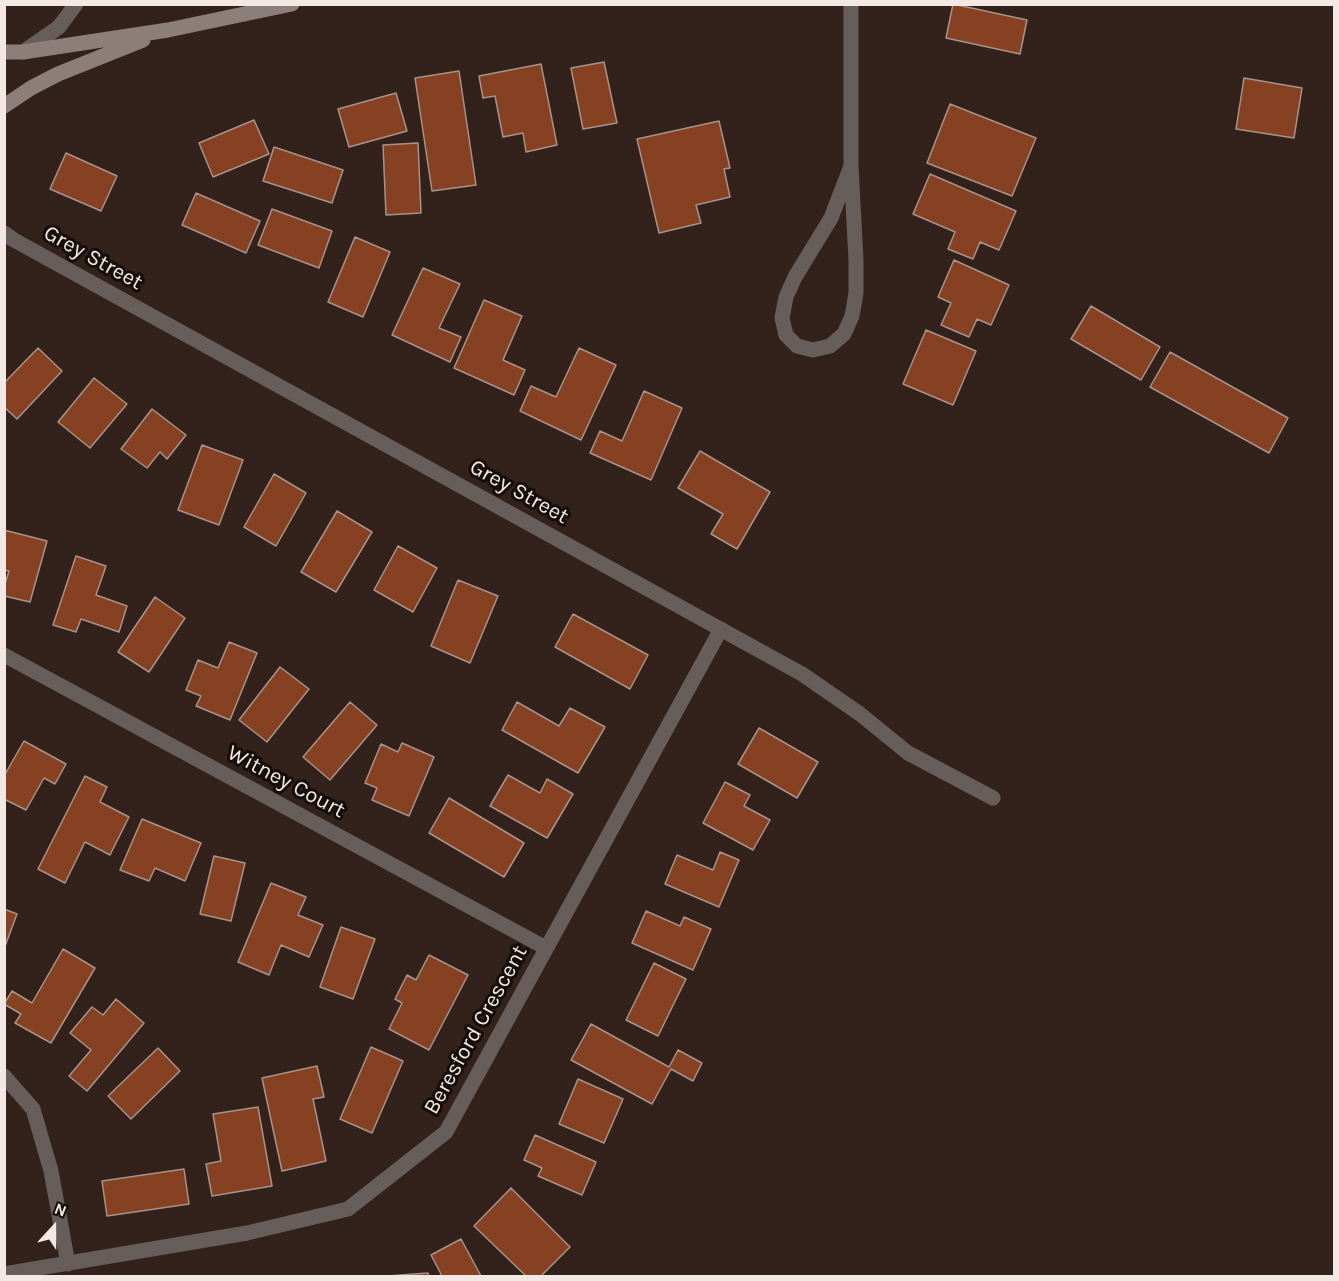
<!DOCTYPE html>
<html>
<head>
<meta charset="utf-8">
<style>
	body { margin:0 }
	#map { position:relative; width:1339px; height:1281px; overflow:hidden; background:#32221b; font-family:Karla,sans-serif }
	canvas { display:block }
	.frame { position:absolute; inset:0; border:6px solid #f3e8e4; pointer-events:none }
	.north { position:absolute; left:24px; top:1197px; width:60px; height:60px; -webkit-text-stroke:4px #140d0a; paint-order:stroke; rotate:21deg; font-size:16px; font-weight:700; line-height:24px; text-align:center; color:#f3e8e4 }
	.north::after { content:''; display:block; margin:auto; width:21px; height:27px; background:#f3e8e4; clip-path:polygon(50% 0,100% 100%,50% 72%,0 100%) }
</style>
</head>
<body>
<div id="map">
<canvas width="1339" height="1281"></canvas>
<div class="frame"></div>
<div class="north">N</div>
</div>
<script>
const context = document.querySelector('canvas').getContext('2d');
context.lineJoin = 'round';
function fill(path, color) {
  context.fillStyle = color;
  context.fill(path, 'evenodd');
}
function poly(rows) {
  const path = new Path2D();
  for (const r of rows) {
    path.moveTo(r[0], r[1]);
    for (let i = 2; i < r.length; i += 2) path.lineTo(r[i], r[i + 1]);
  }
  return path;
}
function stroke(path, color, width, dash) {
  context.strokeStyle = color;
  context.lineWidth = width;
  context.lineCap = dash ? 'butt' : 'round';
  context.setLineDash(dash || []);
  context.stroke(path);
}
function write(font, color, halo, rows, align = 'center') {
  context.font = font + ' Karla,sans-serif';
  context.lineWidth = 6;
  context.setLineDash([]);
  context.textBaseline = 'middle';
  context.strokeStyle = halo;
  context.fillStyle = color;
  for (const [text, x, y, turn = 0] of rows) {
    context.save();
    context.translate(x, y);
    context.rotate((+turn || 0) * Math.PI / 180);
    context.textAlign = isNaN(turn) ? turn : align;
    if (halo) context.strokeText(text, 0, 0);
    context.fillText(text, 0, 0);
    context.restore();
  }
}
const building = poly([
	[953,4,1027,20,1020,54,946,38,953,4],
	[604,62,617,123,583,129,571,68,604,62],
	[541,64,557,145,526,152,523,133,503,137,495,96,483,98,479,76,541,64],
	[459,71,476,185,432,191,415,78,459,71],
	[1244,78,1302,88,1294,138,1236,129,1244,78],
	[396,93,407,131,349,147,338,109,396,93],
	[950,104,1036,138,1012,196,927,163,950,104],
	[254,120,269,154,213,177,199,143,254,120],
	[719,121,730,168,724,169,730,197,696,205,701,223,659,233,637,139,719,121],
	[418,143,421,213,386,215,383,145,418,143],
	[274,147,343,170,332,203,263,181,274,147],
	[66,153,117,176,101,211,50,189,66,153],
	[930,174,1016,211,999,250,980,242,973,259,948,249,955,232,913,214,930,174],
	[196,193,260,221,246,253,182,225,196,193],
	[272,209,332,231,319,268,258,245,272,209],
	[355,237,390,252,363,317,328,302,355,237],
	[954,260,1009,285,991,325,977,319,969,337,941,325,951,303,938,297,954,260],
	[423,268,460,284,439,328,461,337,450,362,392,335,423,268],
	[484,300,522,316,503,360,525,370,514,395,454,368,484,300],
	[1091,306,1160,347,1141,380,1071,339,1091,306],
	[926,330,976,351,953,405,903,384,926,330],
	[38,348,62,371,17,419,4,407,4,383,38,348],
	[579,348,616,365,581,440,520,411,531,386,556,397,579,348],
	[1170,352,1288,418,1269,453,1150,387,1170,352],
	[94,378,127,404,90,448,58,422,94,378],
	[644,391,682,408,651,480,590,453,600,431,622,441,644,391],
	[152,409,186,435,167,459,160,452,147,468,121,449,152,409],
	[202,445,243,460,219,525,178,510,202,445],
	[700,451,770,492,737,549,711,534,723,514,678,488,700,451],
	[274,474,306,493,276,546,244,527,274,474],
	[337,511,372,532,336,592,301,572,337,511],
	[4,530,47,541,30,602,4,596,4,587,9,571,4,570,4,530],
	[398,546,437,568,413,612,374,590,398,546],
	[76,556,106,566,96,595,127,606,119,632,81,619,76,632,53,625,76,556],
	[458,580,498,596,470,663,431,646,458,580],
	[155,597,185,618,149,672,118,652,155,597],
	[573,614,648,655,630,689,555,647,573,614],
	[229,642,257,653,230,720,196,706,201,696,186,690,198,660,218,668,229,642],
	[280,667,309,689,267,742,239,720,280,667],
	[350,702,377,725,330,780,303,757,350,702],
	[517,702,559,726,570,708,605,727,578,773,502,730,517,702],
	[759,728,818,762,797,798,738,764,759,728],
	[24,741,66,764,55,784,44,778,26,810,4,799,4,776,24,741],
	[402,743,434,757,409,816,372,800,377,788,365,783,381,744,398,752,402,743],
	[508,775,540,793,547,779,573,794,547,838,490,806,508,775],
	[85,776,107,787,100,802,129,817,110,855,85,842,65,883,38,869,85,776],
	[725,782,750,795,744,806,770,820,753,850,703,823,725,782],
	[449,798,524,843,504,877,429,833,449,798],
	[142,819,201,843,185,881,155,868,149,881,120,870,142,819],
	[720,852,739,860,719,907,665,884,677,855,713,870,720,852],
	[214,856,245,863,231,921,200,914,214,856],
	[271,883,306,897,298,915,323,925,309,957,281,945,269,975,238,962,271,883],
	[4,909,17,914,4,949,4,909],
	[646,911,680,926,684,917,711,929,693,970,632,943,646,911],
	[341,927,375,939,353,999,320,987,341,927],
	[63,949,95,968,51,1043,15,1023,21,1014,4,1004,12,991,32,1003,63,949],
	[429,955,468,975,429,1050,389,1029,402,1003,395,999,407,975,416,980,429,955],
	[654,963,686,979,658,1036,626,1020,654,963],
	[116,999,144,1023,87,1091,69,1076,91,1050,70,1033,92,1007,103,1015,116,999],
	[591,1024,669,1067,678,1050,702,1063,693,1081,671,1069,652,1104,571,1060,591,1024],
	[371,1047,403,1061,372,1133,340,1119,371,1047],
	[158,1048,180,1071,131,1119,108,1096,158,1048],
	[317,1066,324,1097,313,1099,326,1161,282,1171,262,1078,317,1066],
	[578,1079,623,1099,604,1143,559,1124,578,1079],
	[258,1107,272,1186,212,1196,206,1164,221,1161,213,1114,258,1107],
	[535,1135,596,1162,582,1195,538,1176,542,1168,524,1160,535,1135],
	[184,1169,189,1204,107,1216,102,1181,184,1169],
	[511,1188,570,1247,541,1276,526,1276,474,1226,511,1188],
	[461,1239,481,1276,442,1276,431,1255,461,1239],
	[428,1273,429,1276,387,1276,428,1273]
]);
fill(building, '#864123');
stroke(building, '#a8938b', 1.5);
stroke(poly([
	[851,4,851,166,856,260,856,293,852,316,844,334,830,346,813,350,797,346,786,335,782,318,786,297,795,277,831,218,851,166],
	[23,52,59,27,76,4],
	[4,233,14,240,802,674,860,714,908,753,993,798],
	[4,655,546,948],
	[4,1076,33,1109,51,1171,68,1264],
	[4,1274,247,1233,348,1209,446,1132,721,629]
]), '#675e5b', 15);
stroke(poly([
	[4,52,23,52,168,30,292,4],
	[4,106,31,88,58,74,143,40]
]), '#8c7e79', 15);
write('22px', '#f3e8e4', '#140d0a', [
	["Grey Street",93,258,29],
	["Grey Street",519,492,29],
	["Witney Court",286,782,28],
	["Beresford Crescent",476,1030,-61]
]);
</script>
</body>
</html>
